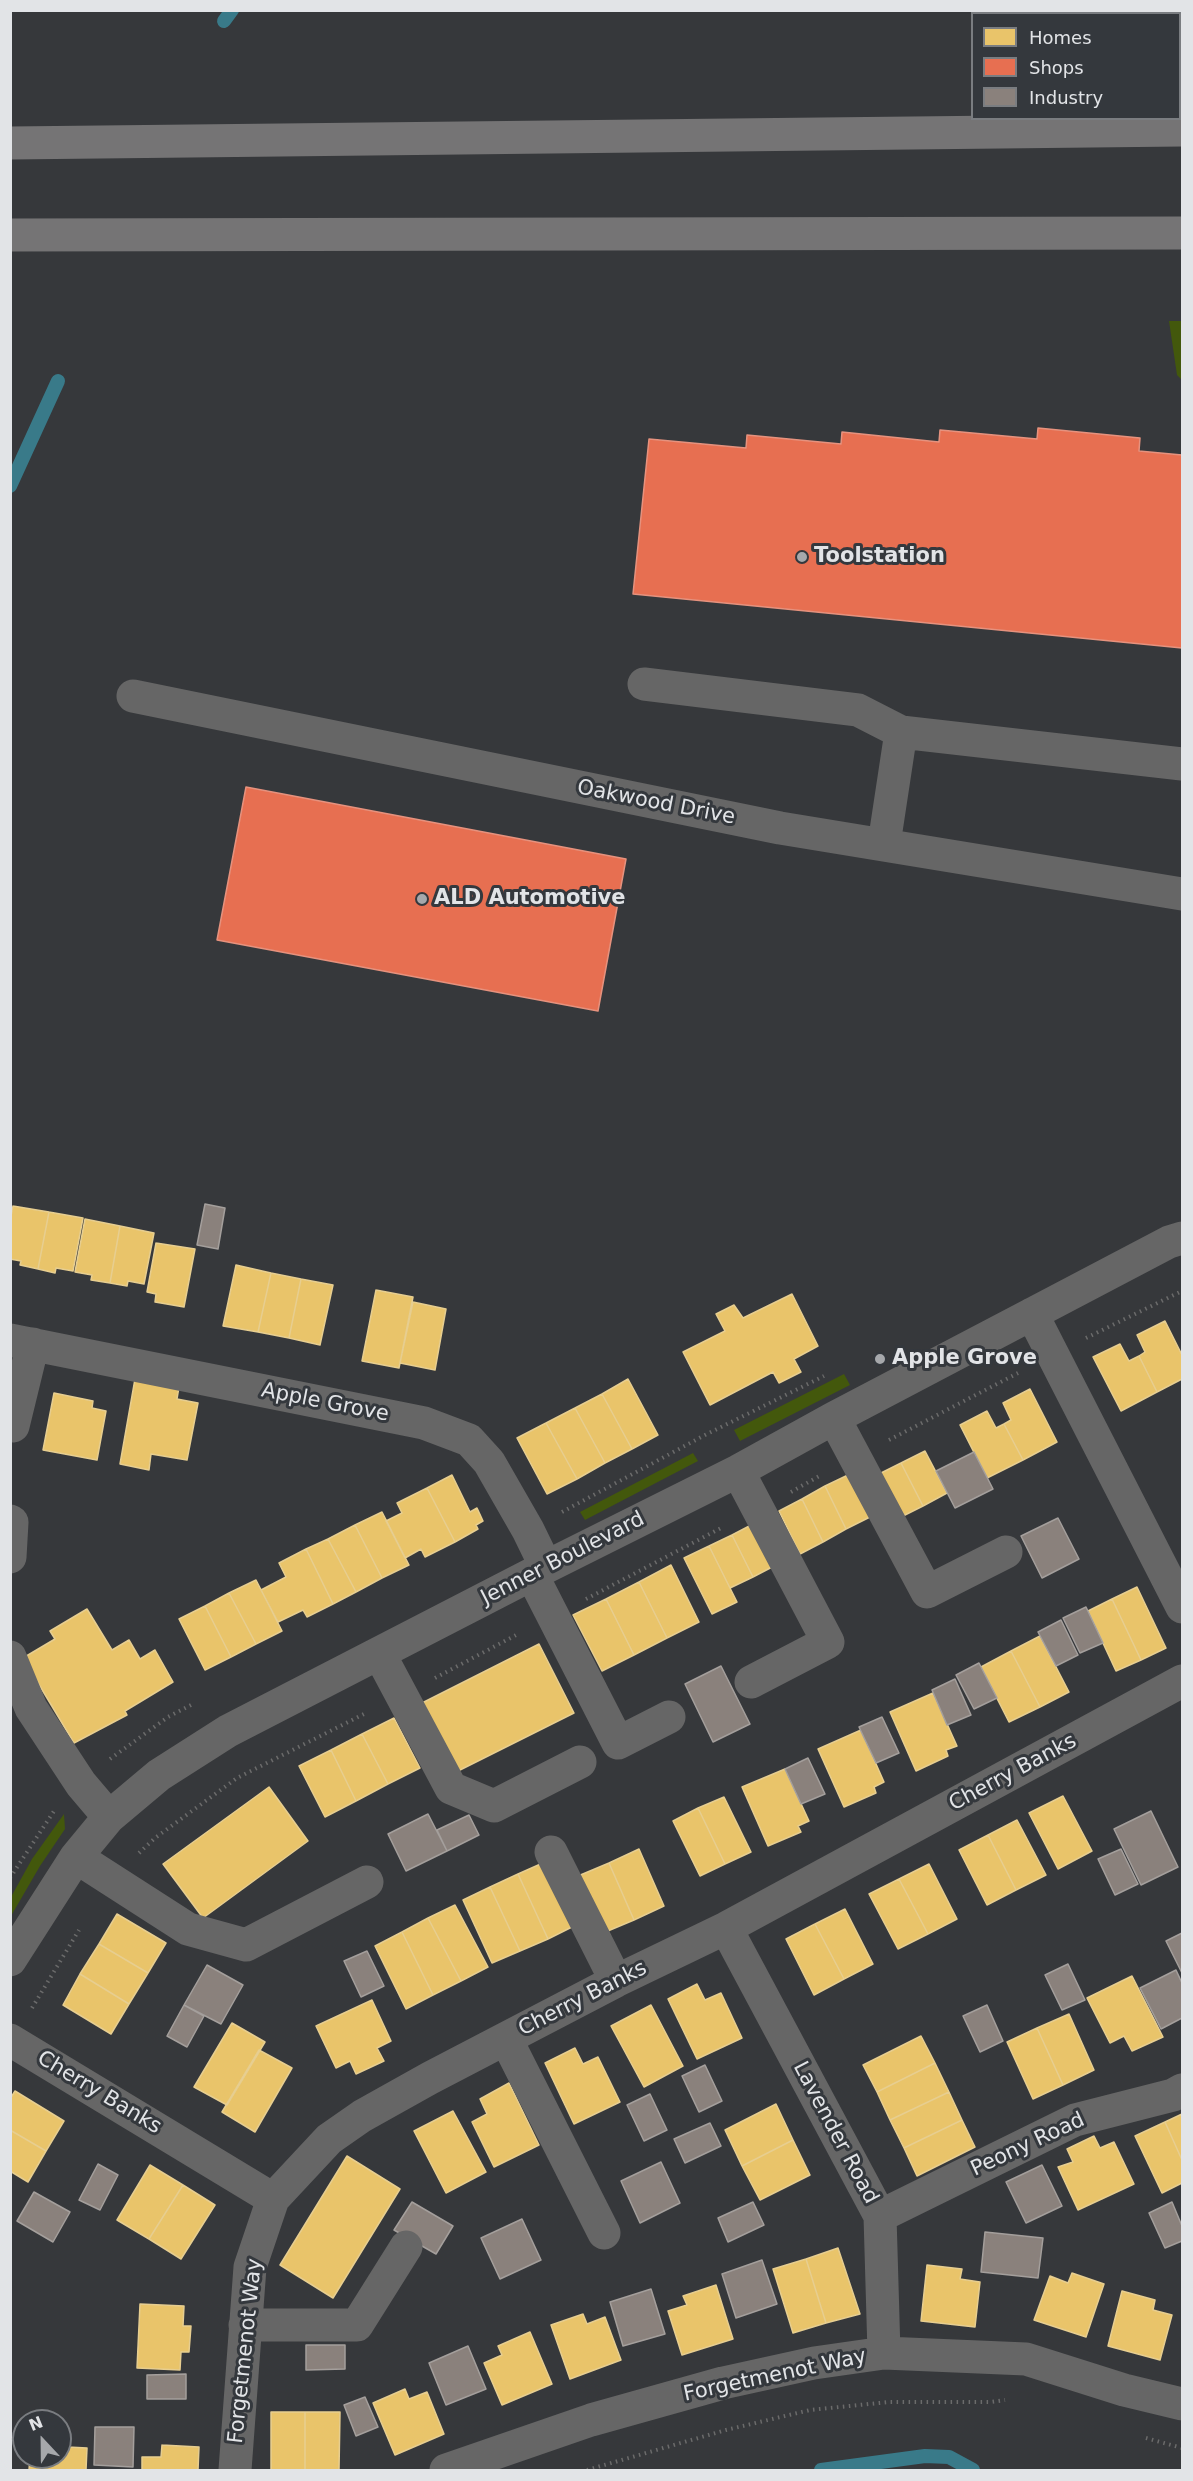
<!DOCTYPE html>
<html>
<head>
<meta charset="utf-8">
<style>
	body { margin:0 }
	#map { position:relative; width:1193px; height:2481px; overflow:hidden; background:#36383b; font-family:"DejaVu Sans",sans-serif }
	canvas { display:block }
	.frame { position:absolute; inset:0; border:12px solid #e2e4e7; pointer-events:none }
	.legend { position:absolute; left:971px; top:12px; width:210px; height:108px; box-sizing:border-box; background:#34383d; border:2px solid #7a7d81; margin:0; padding:8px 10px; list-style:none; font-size:18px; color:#e2e4e7 }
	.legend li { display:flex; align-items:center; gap:12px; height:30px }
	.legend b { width:30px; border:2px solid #7a7d81 }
	.north { position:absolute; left:12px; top:2409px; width:60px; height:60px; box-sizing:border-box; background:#34383d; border:2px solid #7a7d81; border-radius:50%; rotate:338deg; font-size:16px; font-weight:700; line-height:24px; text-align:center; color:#e2e4e7 }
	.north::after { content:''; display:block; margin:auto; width:21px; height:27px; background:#a6a8ab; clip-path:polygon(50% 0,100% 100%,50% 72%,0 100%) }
</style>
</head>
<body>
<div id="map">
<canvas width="1193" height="2481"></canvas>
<div class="frame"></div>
<ul class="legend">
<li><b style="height:16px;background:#e9c46a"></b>Homes</li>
<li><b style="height:16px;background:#e76f51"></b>Shops</li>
<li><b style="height:16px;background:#8a817c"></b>Industry</li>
</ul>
<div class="north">N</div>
</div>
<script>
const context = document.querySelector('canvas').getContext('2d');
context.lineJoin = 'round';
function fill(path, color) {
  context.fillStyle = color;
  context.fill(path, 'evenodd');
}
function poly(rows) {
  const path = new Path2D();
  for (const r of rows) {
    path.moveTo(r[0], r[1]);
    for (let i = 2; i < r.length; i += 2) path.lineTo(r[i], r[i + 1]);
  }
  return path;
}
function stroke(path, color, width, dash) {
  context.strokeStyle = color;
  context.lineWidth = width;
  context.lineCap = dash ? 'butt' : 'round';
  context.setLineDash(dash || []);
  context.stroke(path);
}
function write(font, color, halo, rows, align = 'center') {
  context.font = font + ' "DejaVu Sans",sans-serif';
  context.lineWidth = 6;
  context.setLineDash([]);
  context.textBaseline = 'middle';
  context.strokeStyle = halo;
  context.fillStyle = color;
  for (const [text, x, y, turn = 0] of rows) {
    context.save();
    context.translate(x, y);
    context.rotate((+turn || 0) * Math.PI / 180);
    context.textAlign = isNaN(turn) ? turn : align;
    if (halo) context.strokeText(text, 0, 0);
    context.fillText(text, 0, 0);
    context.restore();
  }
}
fill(poly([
	[1169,321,1182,321,1182,380,1177,375],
	[844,1374,850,1385,740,1441,734,1430],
	[693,1453,698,1461,585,1520,580,1512],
	[64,1814,65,1829,40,1866,11,1916,11,1897,32,1859]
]), '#43580c');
const homes = poly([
	[13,1206,49,1212,38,1269,20,1265,21,1261,10,1259,10,1221,13,1206],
	[49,1212,83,1218,73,1271,56,1268,55,1273,38,1269,49,1212],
	[85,1219,120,1226,110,1283,91,1280,92,1275,75,1272,85,1219],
	[120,1226,154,1233,144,1284,128,1281,127,1286,110,1283,120,1226],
	[156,1243,195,1249,184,1307,155,1302,156,1294,147,1292,156,1243],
	[236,1265,271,1273,258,1332,223,1326,236,1265],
	[271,1273,301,1279,289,1338,258,1332,271,1273],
	[301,1279,333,1285,320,1345,289,1338,301,1279],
	[376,1290,413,1297,399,1368,362,1361,376,1290],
	[792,1294,818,1346,794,1359,801,1372,779,1383,773,1372,710,1405,683,1352,725,1331,716,1314,734,1305,743,1318,792,1294],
	[413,1302,446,1309,435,1370,400,1363,413,1302],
	[1165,1321,1182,1355,1182,1379,1157,1392,1139,1356,1145,1352,1137,1335,1165,1321],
	[1120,1344,1129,1361,1139,1356,1157,1392,1121,1411,1093,1357,1120,1344],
	[135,1379,179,1387,177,1399,198,1403,187,1460,151,1454,149,1470,120,1464,135,1379],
	[628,1379,658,1435,632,1449,602,1394,628,1379],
	[1030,1389,1057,1442,1023,1460,1004,1424,1011,1420,1003,1403,1030,1389],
	[54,1393,93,1401,92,1408,106,1411,97,1460,43,1450,54,1393],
	[602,1394,632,1449,605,1463,575,1408,602,1394],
	[575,1408,605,1463,577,1479,546,1423,575,1408],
	[987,1411,996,1428,1004,1424,1023,1460,987,1478,960,1425,987,1411],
	[546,1423,577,1479,547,1494,517,1438,546,1423],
	[925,1451,947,1493,923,1506,901,1463,925,1451],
	[901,1463,923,1506,899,1518,877,1475,901,1463],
	[452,1475,470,1512,477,1508,483,1521,476,1525,478,1529,455,1542,427,1488,452,1475],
	[848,1475,870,1517,846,1529,825,1486,848,1475],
	[825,1486,846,1529,823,1542,802,1499,825,1486],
	[427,1488,455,1542,425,1557,421,1549,405,1558,386,1521,402,1513,397,1503,427,1488],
	[802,1499,823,1542,800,1554,779,1511,802,1499],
	[382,1512,409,1565,382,1578,355,1525,382,1512],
	[755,1523,776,1565,753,1577,732,1535,755,1523],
	[355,1525,382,1578,356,1592,328,1539,355,1525],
	[732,1535,753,1577,730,1588,709,1546,732,1535],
	[328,1539,356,1592,333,1604,306,1549,328,1539],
	[709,1546,737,1602,712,1614,684,1558,709,1546],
	[306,1549,333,1604,307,1617,303,1610,278,1622,261,1590,286,1577,279,1563,306,1549],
	[671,1565,699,1622,667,1638,639,1582,671,1565],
	[256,1580,282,1631,256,1644,229,1593,256,1580],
	[639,1582,667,1638,634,1655,606,1599,639,1582],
	[1137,1587,1166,1648,1141,1660,1112,1599,1137,1587],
	[229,1593,256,1644,231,1657,205,1606,229,1593],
	[606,1599,634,1655,602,1671,573,1615,606,1599],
	[1112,1599,1141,1660,1116,1671,1088,1611,1112,1599],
	[205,1606,231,1657,205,1670,179,1619,205,1606],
	[87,1609,112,1650,129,1640,140,1659,155,1650,173,1682,125,1711,127,1715,74,1743,23,1658,55,1639,50,1631,87,1609],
	[1040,1636,1069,1692,1040,1707,1011,1651,1040,1636],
	[539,1644,574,1713,456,1772,422,1703,539,1644],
	[1011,1651,1040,1707,1009,1722,981,1667,1011,1651],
	[933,1693,957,1746,946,1750,948,1756,916,1771,890,1712,933,1693],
	[394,1718,420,1768,388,1784,362,1734,394,1718],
	[861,1730,884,1782,874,1787,876,1793,844,1807,818,1749,861,1730],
	[362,1734,388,1784,356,1801,331,1750,362,1734],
	[331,1750,356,1801,325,1817,299,1766,331,1750],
	[785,1769,809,1821,798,1826,801,1832,768,1846,742,1787,785,1769],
	[269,1787,308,1841,203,1918,163,1864,269,1787],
	[1063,1796,1092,1851,1058,1869,1029,1813,1063,1796],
	[724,1797,751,1852,725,1864,698,1808,724,1797],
	[698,1808,725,1864,700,1876,673,1821,698,1808],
	[1017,1820,1046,1875,1016,1890,988,1835,1017,1820],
	[988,1835,1016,1890,987,1905,959,1850,988,1835],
	[639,1849,664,1906,634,1920,609,1863,639,1849],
	[545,1862,574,1926,548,1939,518,1874,545,1862],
	[609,1863,634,1920,603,1933,578,1876,609,1863],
	[929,1864,957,1919,928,1934,899,1879,929,1864],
	[518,1874,548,1939,520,1951,490,1887,518,1874],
	[899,1879,928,1934,898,1949,869,1894,899,1879],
	[490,1887,520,1951,492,1963,463,1900,490,1887],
	[455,1905,488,1967,461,1981,428,1918,455,1905],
	[845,1909,873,1964,844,1979,815,1924,845,1909],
	[117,1914,166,1943,148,1973,99,1944,117,1914],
	[428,1918,461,1981,433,1995,402,1932,428,1918],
	[815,1924,844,1979,814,1995,786,1939,815,1924],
	[402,1932,433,1995,406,2009,375,1946,402,1932],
	[99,1944,148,1973,129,2004,80,1974,99,1944],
	[80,1974,129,2004,111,2034,63,2005,80,1974],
	[1132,1976,1163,2037,1132,2051,1124,2036,1110,2043,1087,1998,1132,1976],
	[697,1984,705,2000,721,1993,742,2038,697,2059,668,1999,697,1984],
	[372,2000,391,2041,377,2048,384,2061,356,2074,350,2061,336,2068,316,2026,372,2000],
	[651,2005,683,2066,644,2087,611,2026,651,2005],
	[1069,2014,1094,2070,1063,2085,1037,2028,1069,2014],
	[232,2023,265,2042,227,2105,194,2087,232,2023],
	[1037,2028,1063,2085,1033,2099,1007,2042,1037,2028],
	[921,2036,935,2063,877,2092,863,2065,921,2036],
	[575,2048,583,2064,598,2057,620,2102,574,2124,545,2063,575,2048],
	[259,2050,292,2068,255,2132,222,2112,259,2050],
	[935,2063,949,2092,890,2120,877,2092,935,2063],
	[509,2083,539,2145,494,2167,472,2122,487,2114,480,2099,509,2083],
	[15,2091,64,2121,46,2151,10,2130,10,2099,15,2091],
	[949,2092,962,2120,904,2148,890,2120,949,2092],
	[776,2104,793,2140,742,2166,725,2130,776,2104],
	[453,2111,486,2172,446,2193,414,2131,453,2111],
	[1182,2114,1182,2160,1165,2122,1182,2114],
	[962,2120,975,2147,917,2176,904,2148,962,2120],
	[1165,2122,1182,2160,1182,2183,1162,2193,1135,2136,1165,2122],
	[10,2130,46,2151,28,2182,10,2171,10,2130],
	[1094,2136,1100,2148,1114,2142,1134,2184,1078,2210,1058,2167,1073,2162,1067,2149,1094,2136],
	[793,2140,810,2175,760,2200,742,2166,793,2140],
	[347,2156,400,2189,333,2298,280,2265,347,2156],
	[150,2165,183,2185,149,2239,117,2220,150,2165],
	[183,2185,215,2205,181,2259,149,2239,183,2185],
	[838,2248,860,2314,826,2323,806,2259,838,2248],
	[806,2259,826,2323,793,2333,773,2269,806,2259],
	[927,2265,962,2269,960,2279,980,2282,975,2327,921,2321,927,2265],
	[1072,2273,1104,2284,1086,2337,1034,2320,1050,2276,1068,2283,1072,2273],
	[716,2285,733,2339,682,2355,668,2311,687,2305,683,2296,716,2285],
	[1122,2291,1155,2300,1153,2310,1172,2315,1160,2360,1108,2346,1122,2291],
	[140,2304,184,2306,183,2326,191,2326,189,2352,181,2352,180,2370,137,2368,140,2304],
	[583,2314,587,2324,605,2317,621,2360,570,2379,551,2325,583,2314],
	[530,2332,552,2384,502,2405,484,2363,502,2355,498,2346,530,2332],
	[405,2389,409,2399,427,2392,444,2434,395,2455,373,2403,405,2389],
	[271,2412,305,2412,305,2470,271,2470,271,2412],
	[305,2412,340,2412,339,2470,305,2470,305,2412],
	[60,2435,68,2435,68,2447,87,2448,86,2470,29,2470,30,2457,60,2457,60,2435],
	[162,2445,199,2447,198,2470,142,2470,142,2457,161,2457,162,2445]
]);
fill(homes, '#e9c46a');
stroke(homes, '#e7ce90', 1.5);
const shops = poly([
	[1038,428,1140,438,1139,451,1182,455,1182,648,633,594,649,439,746,448,747,435,841,444,842,432,939,442,940,430,1037,439,1038,428],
	[246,787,626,859,598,1011,217,940,246,787]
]);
fill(shops, '#e76f51');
stroke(shops, '#e6927e', 1.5);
const industry = poly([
	[205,1204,225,1208,218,1249,197,1245,205,1204],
	[974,1452,993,1489,955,1508,936,1471,974,1452],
	[1058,1518,1079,1559,1042,1578,1021,1536,1058,1518],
	[1086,1607,1103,1643,1080,1653,1063,1618,1086,1607],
	[1061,1620,1078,1655,1056,1666,1038,1632,1061,1620],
	[979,1663,997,1698,974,1709,956,1675,979,1663],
	[721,1666,750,1724,713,1742,685,1684,721,1666],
	[955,1679,971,1715,947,1725,932,1690,955,1679],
	[882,1717,899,1753,876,1763,859,1727,882,1717],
	[808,1758,825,1794,801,1804,785,1769,808,1758],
	[1151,1811,1178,1867,1141,1885,1114,1829,1151,1811],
	[428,1814,447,1851,406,1871,388,1834,428,1814],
	[469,1815,479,1835,447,1851,437,1830,469,1815],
	[1121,1849,1138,1884,1115,1895,1098,1859,1121,1849],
	[1182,1933,1182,1973,1166,1941,1182,1933],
	[367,1951,384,1986,361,1997,344,1961,367,1951],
	[1068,1964,1085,2000,1062,2010,1045,1975,1068,1964],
	[207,1965,243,1985,221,2024,184,2005,207,1965],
	[1176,1970,1182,1983,1182,2018,1161,2029,1140,1988,1176,1970],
	[184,2005,204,2016,187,2047,167,2036,184,2005],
	[987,2005,1003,2041,980,2052,963,2016,987,2005],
	[705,2065,722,2101,699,2112,682,2076,705,2065],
	[650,2094,667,2130,644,2141,627,2105,650,2094],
	[710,2123,721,2146,685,2163,674,2139,710,2123],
	[661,2162,680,2203,640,2223,621,2181,661,2162],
	[98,2164,118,2175,100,2210,79,2200,98,2164],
	[1042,2165,1062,2206,1026,2223,1006,2182,1042,2165],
	[34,2192,70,2212,53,2242,17,2221,34,2192],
	[412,2202,453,2226,436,2254,394,2230,412,2202],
	[753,2202,764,2225,728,2242,718,2218,753,2202],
	[1172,2202,1182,2226,1182,2241,1165,2248,1149,2213,1172,2202],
	[522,2219,541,2260,500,2279,481,2238,522,2219],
	[985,2232,1043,2238,1038,2278,981,2272,985,2232],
	[762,2260,777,2304,736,2318,722,2274,762,2260],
	[651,2289,665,2334,623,2346,610,2302,651,2289],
	[306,2345,345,2345,345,2369,306,2370,306,2345],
	[468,2346,486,2389,446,2405,429,2363,468,2346],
	[186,2374,186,2399,147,2399,147,2375,186,2374],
	[365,2397,378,2427,356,2436,344,2405,365,2397],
	[95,2427,134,2427,133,2467,94,2465,95,2427]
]);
fill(industry, '#8a817c');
stroke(industry, '#a49f9c', 1.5);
stroke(poly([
	[224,21,232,10],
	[10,486,58,381],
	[821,2470,925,2456,949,2457,973,2470]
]), '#397a89', 14);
stroke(poly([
	[1086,1338,1182,1291],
	[889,1440,1018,1373],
	[791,1492,821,1475],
	[562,1512,705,1435,824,1376],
	[586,1599,723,1527],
	[435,1678,518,1634],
	[110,1759,168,1717,191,1705],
	[139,1853,155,1838,237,1778,366,1713],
	[10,1878,54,1811],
	[32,2008,79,1930],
	[1146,2438,1182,2448],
	[587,2470,726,2430,810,2410,889,2402,991,2402,1005,2400]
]), '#6b6b6b', 4, [1.5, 4.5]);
stroke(poly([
	[644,684,858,710,901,732,884,844],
	[133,696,780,828,1182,894],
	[901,732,1182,764],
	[1032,1314,1182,1607],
	[10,1340,424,1423,469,1440,489,1462,528,1530,546,1567],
	[834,1418,927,1592,1006,1552],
	[13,1426,33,1344],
	[738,1471,828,1642,751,1682],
	[10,1521,12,1522,10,1557],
	[532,1575,618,1743,669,1717],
	[379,1653,451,1788,494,1806,580,1762],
	[10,1657,31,1708,81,1784,109,1817],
	[551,1852,616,1981],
	[76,1857,188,1929,246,1945,367,1882],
	[726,1928,880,2216,884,2353],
	[10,1960,76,1857,109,1817,159,1775,228,1731,546,1567,738,1471,834,1418,1032,1314,1169,1242,1182,1238],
	[506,2039,604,2233],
	[10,2040,273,2199],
	[880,2216,1075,2120,1173,2095,1182,2090],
	[245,2325,357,2325,406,2247],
	[235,2470,250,2267,273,2199,329,2139,362,2116,430,2078,616,1981,726,1928,1182,1681],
	[446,2470,591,2420,723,2383,814,2363,884,2353,1026,2359,1124,2390,1182,2404]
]), '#666', 33);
stroke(poly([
	[10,143,1182,130],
	[10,235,1182,233]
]), '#757475', 33);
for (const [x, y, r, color] of [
	[802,557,6,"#a6a8ab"],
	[422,899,6,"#a6a8ab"],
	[880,1359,6,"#a6a8ab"]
]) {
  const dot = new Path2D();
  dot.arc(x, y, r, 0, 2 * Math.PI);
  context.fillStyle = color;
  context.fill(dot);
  stroke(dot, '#34383d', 2);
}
write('bold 21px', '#e2e4e7', '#34383d', [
	["Toolstation",814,557],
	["ALD Automotive",434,899],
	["Apple Grove",892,1359]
], 'left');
write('21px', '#e2e4e7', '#34383d', [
	["Oakwood Drive",656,803,11],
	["Apple Grove",325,1403,11],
	["Jenner Boulevard",563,1559,-27],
	["Cherry Banks",1013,1773,-28],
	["Cherry Banks",583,1999,-27],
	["Cherry Banks",99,2093,31],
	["Lavender Road",835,2133,62],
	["Peony Road",1028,2145,-25],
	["Forgetmenot Way",246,2351,-84],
	["Forgetmenot Way",775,2376,-12]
]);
</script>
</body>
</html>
